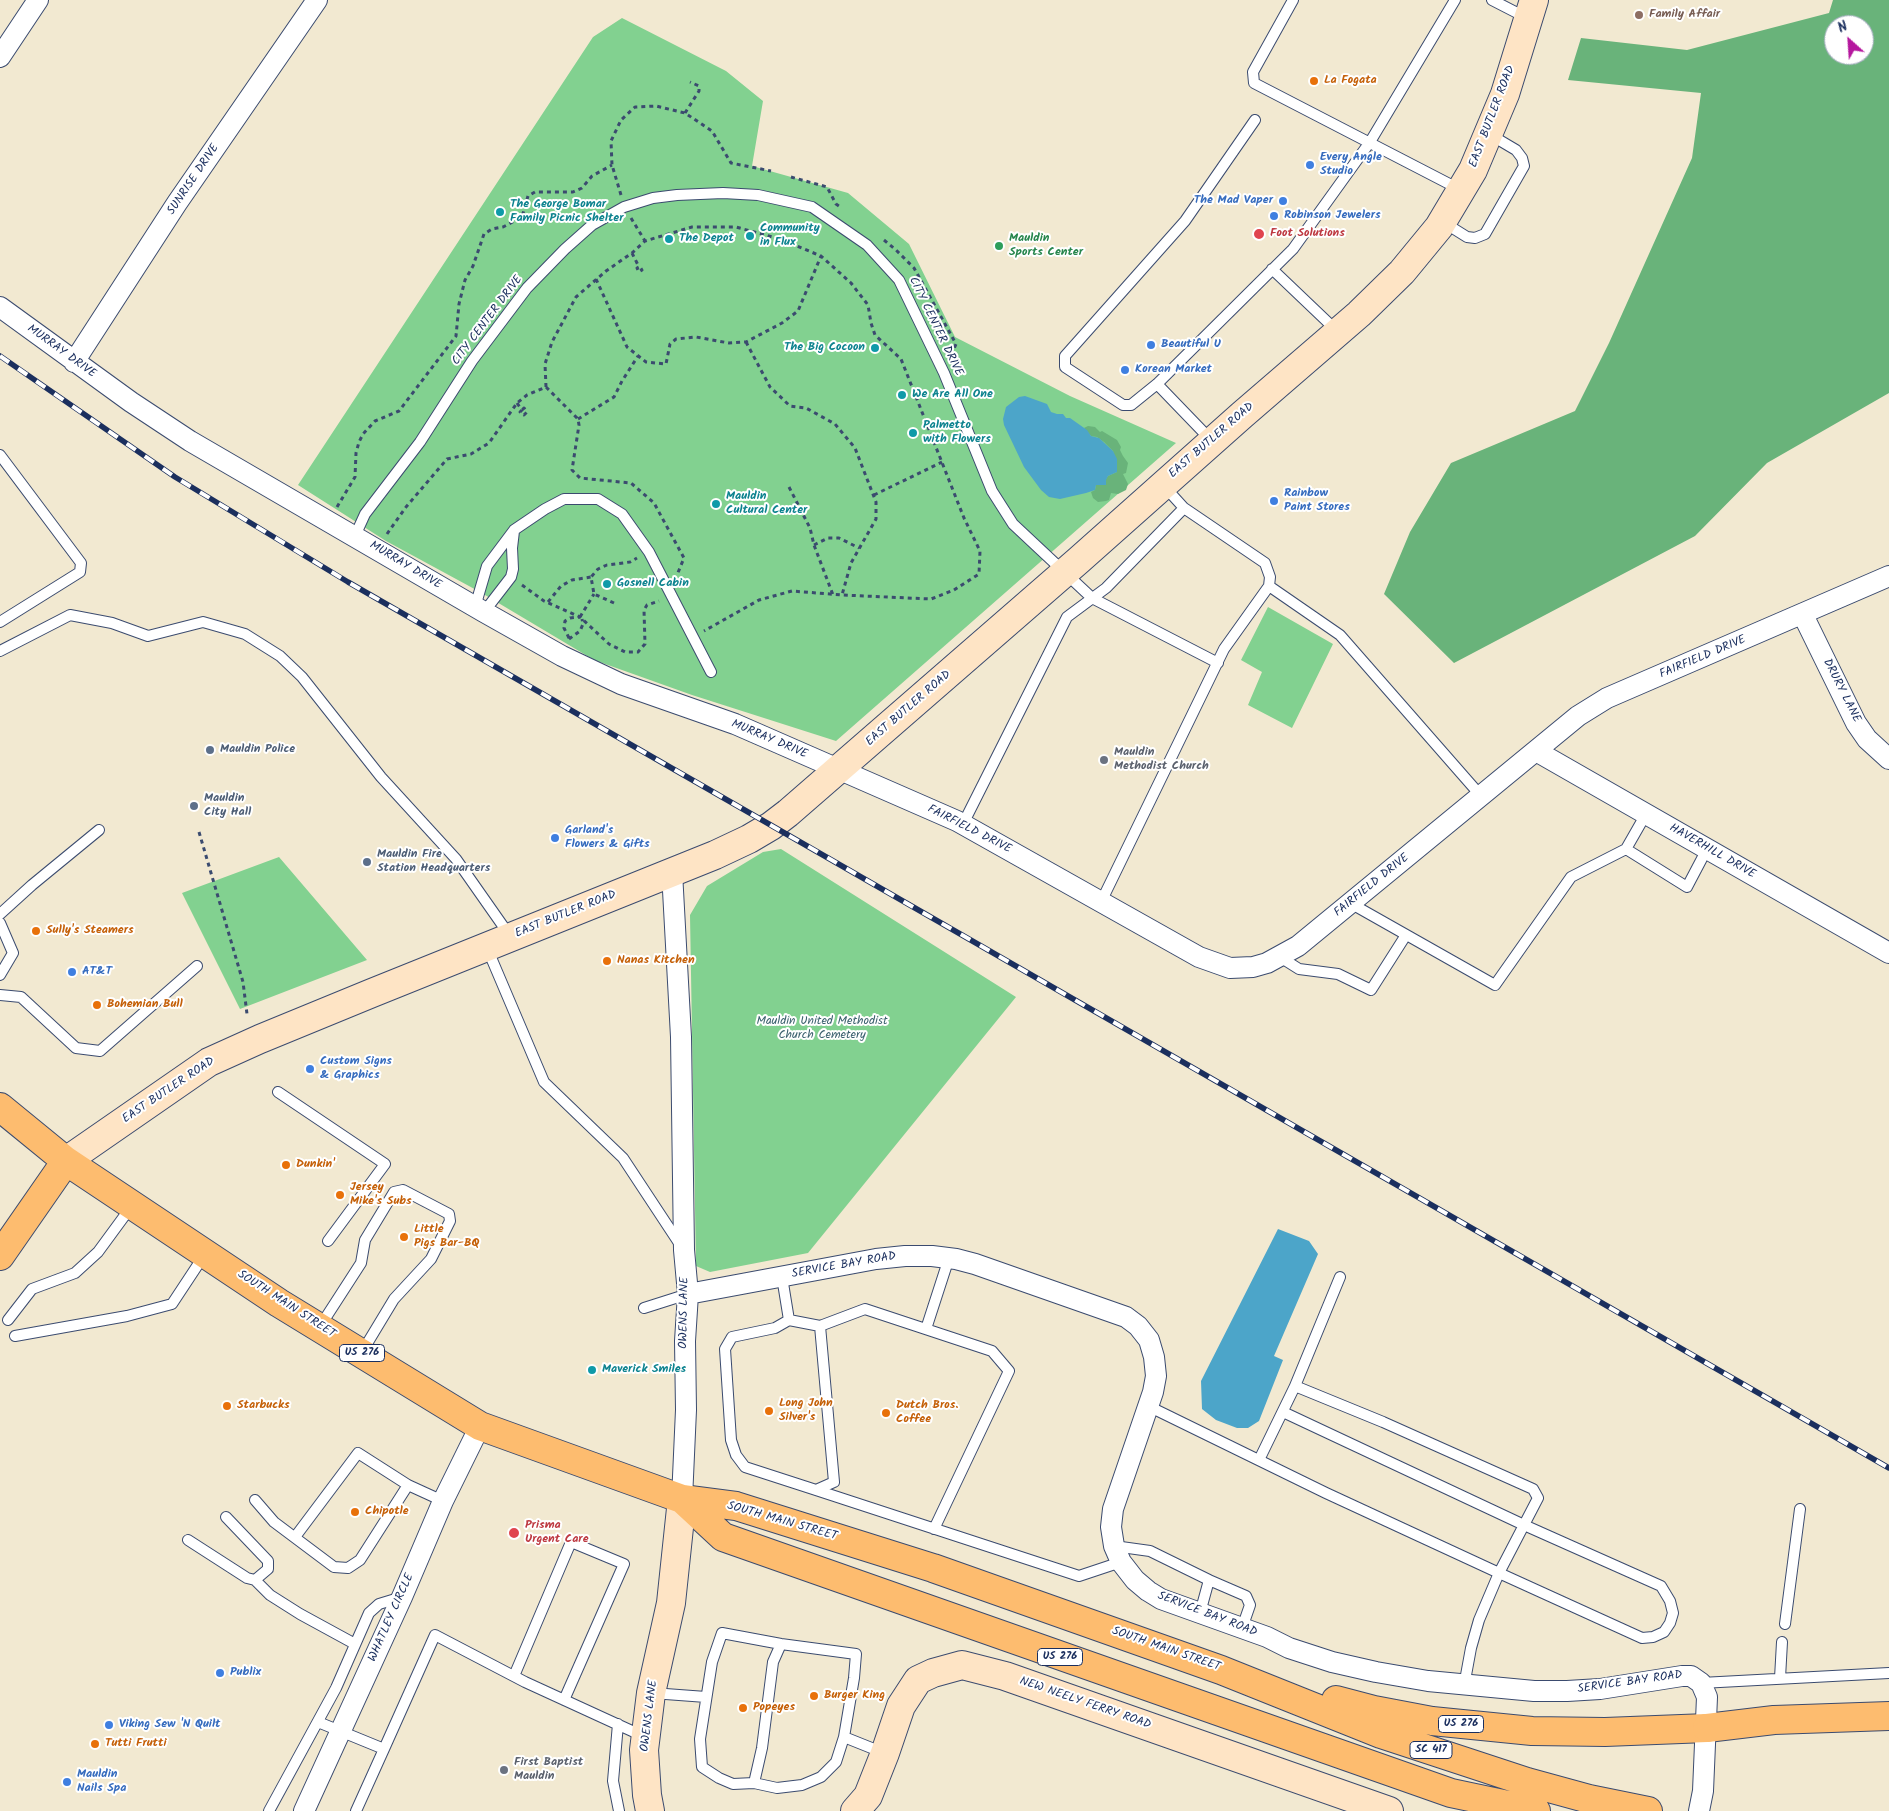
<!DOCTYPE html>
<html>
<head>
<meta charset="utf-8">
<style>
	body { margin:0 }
	#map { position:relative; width:1889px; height:1811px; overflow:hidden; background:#f2e9d1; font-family:Kalam,sans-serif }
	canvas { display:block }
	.north { position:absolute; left:1824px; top:15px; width:50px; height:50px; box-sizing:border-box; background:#fff; border:1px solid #a4acbf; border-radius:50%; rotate:334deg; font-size:14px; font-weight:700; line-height:20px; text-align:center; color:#1b2f5e }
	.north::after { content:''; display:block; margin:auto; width:18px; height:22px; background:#b5179e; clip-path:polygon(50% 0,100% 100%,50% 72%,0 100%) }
</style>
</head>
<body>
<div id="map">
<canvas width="1889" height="1811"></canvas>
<div class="north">N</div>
</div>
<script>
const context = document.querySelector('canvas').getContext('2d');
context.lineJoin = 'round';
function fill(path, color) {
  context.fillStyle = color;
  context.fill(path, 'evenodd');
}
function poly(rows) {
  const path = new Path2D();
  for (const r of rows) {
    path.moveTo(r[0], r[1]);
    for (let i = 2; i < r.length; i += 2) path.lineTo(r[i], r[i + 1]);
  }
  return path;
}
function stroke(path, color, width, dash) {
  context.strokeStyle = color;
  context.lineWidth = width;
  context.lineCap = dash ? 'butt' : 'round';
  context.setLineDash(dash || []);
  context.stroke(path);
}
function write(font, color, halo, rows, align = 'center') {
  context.font = font + ' Kalam,sans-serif';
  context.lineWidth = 4;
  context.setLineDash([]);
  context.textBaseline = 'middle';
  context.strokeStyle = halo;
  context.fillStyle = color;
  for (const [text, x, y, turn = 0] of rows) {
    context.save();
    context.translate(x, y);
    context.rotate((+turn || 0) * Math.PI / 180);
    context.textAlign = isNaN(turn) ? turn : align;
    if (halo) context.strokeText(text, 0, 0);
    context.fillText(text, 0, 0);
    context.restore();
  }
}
fill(poly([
	[622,18,726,71,763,101,752,166,848,193,909,244,955,337,1070,396,1176,443,836,741,692,695,594,660,480,592,386,541,298,485,593,37],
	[1268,607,1333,644,1292,728,1248,705,1262,672,1241,660],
	[781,849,1016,997,808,1253,710,1272,696,1266,690,915,707,886,763,852],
	[279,857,367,960,240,1009,182,893]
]), '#82d190');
fill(poly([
	[1833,0,1889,0,1889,393,1767,463,1695,536,1454,663,1384,594,1410,532,1451,463,1575,411,1609,343,1692,158,1701,93,1568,80,1581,38,1687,50,1829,13],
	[1834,25,1864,25,1864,55,1834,55],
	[1088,426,1095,427,1100,432,1102,431,1117,440,1121,447,1120,450,1123,456,1128,463,1126,473,1123,474,1128,484,1126,490,1118,494,1111,493,1109,500,1106,501,1098,502,1093,498,1091,492,1095,490,1096,485,1102,484,1108,476,1117,472,1113,451,1104,442,1097,437,1091,436,1084,428]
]), '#69b37a');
fill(poly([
	[1025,396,1047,404,1051,412,1057,414,1063,414,1066,418,1070,418,1087,430,1091,436,1099,438,1113,451,1117,459,1117,472,1108,476,1106,480,1106,485,1096,485,1095,490,1086,493,1060,499,1049,497,1041,490,1024,467,1004,425,1003,419,1006,407,1019,397],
	[1278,1229,1309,1241,1318,1254,1274,1356,1283,1360,1259,1421,1248,1428,1237,1428,1216,1420,1202,1409,1201,1381]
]), '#4ca5c9');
const lane = poly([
	[1293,0,1253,72,1254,83,1461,190],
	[1492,0,1527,18],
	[1255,120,1185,221,1065,356,1065,367,1123,405,1131,405,1157,384,1293,249,1370,142,1455,0],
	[1443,222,1467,237,1475,238,1485,234,1524,166,1522,158,1516,150,1489,134],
	[1272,269,1337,331],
	[1157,384,1211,440],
	[0,455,81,563,80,572,0,622],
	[355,536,365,514,420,442,472,361,527,288,565,249,592,225,624,207,653,198,677,195,723,193,758,195,812,207,867,245,899,280,944,373,992,491,1013,524,1092,598,1218,663],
	[1269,586,1340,635,1481,796],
	[475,607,487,566,514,530,545,509,564,499,598,499,622,514,649,552,711,672],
	[484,612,511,577,513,569,512,548,514,531],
	[0,651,70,615,112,623,148,636,203,622,245,634,280,656,302,677,381,777,456,859,510,936],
	[963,824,1067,617,1106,588,1184,508,1164,486],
	[1626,849,1687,887,1707,849],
	[1101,902,1224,649,1269,586,1270,577,1265,563,1184,508],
	[1350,903,1495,985,1571,877,1626,849,1646,814],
	[0,914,32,885,99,830],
	[0,923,13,953,0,975],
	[487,948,544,1082,623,1158,681,1246],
	[1280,957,1299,969,1338,974,1371,990,1406,935],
	[0,995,21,997,76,1048,100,1051,197,966],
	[278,1092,385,1164,328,1241],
	[782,1277,789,1320],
	[644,1308,688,1294],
	[8,1320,32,1289,75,1273,98,1252,131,1207],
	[319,1328,361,1263,365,1240,394,1192,403,1190,449,1214,450,1221,431,1259,394,1299,362,1352],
	[926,1329,949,1258],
	[15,1336,127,1316,172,1304,205,1254],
	[1148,1406,1326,1493,1499,1573,1538,1498,1533,1489,1383,1422,1295,1386,1340,1277],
	[1283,1412,1524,1525,1661,1586,1670,1601,1673,1613,1670,1623,1664,1632,1653,1637,1642,1638,1499,1573,1479,1620,1471,1648,1464,1686],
	[1259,1460,1295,1386],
	[816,1490,834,1482,820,1326],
	[255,1500,274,1522,334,1567,348,1568,360,1560,408,1485],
	[934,1529,1009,1371,992,1351,865,1309,820,1326,789,1320,775,1328,732,1337,725,1349,731,1440,736,1455,745,1467,816,1490,1079,1576,1121,1562],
	[295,1537,358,1453,408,1485,443,1501],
	[188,1540,247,1578,255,1580,268,1569,268,1561,226,1517],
	[1114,1546,1150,1551,1209,1580,1200,1613],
	[255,1580,270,1595,300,1614,355,1644],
	[1209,1580,1246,1596,1250,1605,1242,1628],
	[1785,1624,1800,1509],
	[722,1633,781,1644,856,1654,854,1678,844,1737,836,1762,821,1777,802,1785,777,1788,754,1783,733,1784,719,1778,702,1767,700,1739,712,1662,722,1633],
	[514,1676,571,1542,624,1564,564,1700],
	[1780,1678,1782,1642],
	[1701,1683,1889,1673],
	[652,1693,706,1697],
	[318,1722,384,1749,435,1635,525,1682,645,1737],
	[618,1724,613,1781,619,1811],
	[844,1737,884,1753],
	[754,1783,762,1748,773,1662,781,1644],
	[269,1811,336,1688,369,1613,379,1604,402,1597],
	[356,1811,384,1749]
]);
const street = poly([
	[0,57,38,0],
	[0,307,131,402,190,441,484,612,562,656,621,684,735,724,957,821,1199,957,1230,968,1253,967,1267,963,1298,946,1578,716,1607,698,1889,576],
	[74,362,177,203,317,0],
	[1803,615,1856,723,1867,739,1889,759],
	[1536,751,1889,953],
	[672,872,681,1037,684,1250,688,1294,685,1341,686,1410,682,1499],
	[688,1294,876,1259,905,1256,932,1256,956,1259,975,1264,1126,1317,1138,1326,1149,1340,1154,1357,1156,1376,1153,1392,1113,1509,1111,1527,1114,1546,1121,1562,1135,1580,1148,1591,1161,1599,1267,1637,1289,1648,1332,1662,1376,1672,1428,1681,1534,1691,1567,1691,1600,1689,1682,1676,1691,1676,1701,1683,1707,1697,1703,1791,1699,1811],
	[304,1811,402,1597,443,1501,480,1426]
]);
const secondary = poly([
	[66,1161,209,1062,260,1039,372,993,715,855,749,839,771,826,788,813,1079,560,1242,415,1359,314,1402,272,1439,227,1473,170,1505,94,1534,0],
	[650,1811,647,1795,644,1750,651,1693,671,1603,682,1499],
	[855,1811,868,1796,885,1753,901,1706,918,1680,933,1673,962,1665,1005,1676,1389,1811]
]);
const primary = poly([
	[0,1107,66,1161,279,1303,480,1426,682,1499,736,1506,933,1568,1221,1670,1381,1734,1527,1782,1589,1799,1648,1811],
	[0,1256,66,1161],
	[682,1499,723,1537,1451,1793,1536,1811],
	[1336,1700,1374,1710,1432,1721,1532,1731,1605,1732,1707,1728]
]);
const highway = poly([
	[1707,1728,1774,1720,1889,1716]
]);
stroke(lane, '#3b4b6f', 12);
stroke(street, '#3b4b6f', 22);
stroke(secondary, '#3b4b6f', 30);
stroke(primary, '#3b4b6f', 30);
stroke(highway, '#3b4b6f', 30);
stroke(poly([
	[685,113,699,91,699,86,690,82],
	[791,177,827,187,836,204,839,206],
	[621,195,612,165,611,141,621,120,635,107,656,106,685,113,712,131,731,163,771,171],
	[631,218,645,241],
	[884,240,896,250,914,268,956,344,951,356],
	[632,253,639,267,637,268,639,272,642,270,640,267,639,267],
	[596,279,627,347,646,362,666,364,670,344,676,339,696,337,729,343,746,342,782,323,798,311,821,256],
	[746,342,770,387,790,406,806,408,835,424,855,448,876,502,876,519,851,563,842,595],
	[546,387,578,419,579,425,572,470,580,478,631,483,654,503,684,558,677,575],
	[517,403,522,410,520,412,524,415,527,412,524,408,522,410],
	[578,419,614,397,622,381,638,356],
	[789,487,810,528,814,545,833,595],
	[874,495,942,462],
	[337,507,355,477,356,453,359,442,363,434,375,421,399,411,456,336,459,304,465,280,473,266,484,234,492,229,503,227,522,217,528,196,535,192,573,192,582,188,592,176,612,165],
	[387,534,406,507,447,459,471,454,489,443,517,403,527,395,546,387,545,364,552,342,576,297,606,271,632,253,645,241,692,227,736,227,780,239,821,256,851,283,868,305,871,323,875,335,901,359,964,518,980,551,979,574,954,590,931,599,842,595,792,591,759,600,704,631],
	[814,545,828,538,839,538,859,548],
	[522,585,544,601,580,617,609,644,625,652,638,652,645,644,644,610,647,605,659,601],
	[548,602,561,586,572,580,591,577],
	[614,603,594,594,591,577,598,569,607,565,630,562,637,558],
	[580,617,594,594],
	[569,638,564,628,565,621,570,618,580,617],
	[569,639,580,631,583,624,582,619],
	[199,832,243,982,247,1014]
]), '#3b4b6f', 3, [4, 4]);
stroke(lane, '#fff', 10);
stroke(street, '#fff', 20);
stroke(secondary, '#fee4c5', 28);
stroke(primary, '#fdbc6f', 28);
stroke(highway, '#fdbc6f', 28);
const rail = poly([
	[0,356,175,477,348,582,1889,1468]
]);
stroke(rail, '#1b2f5e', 5.5);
stroke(rail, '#fff', 4, [11]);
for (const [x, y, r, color] of [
	[1639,15,5,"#8d6e63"],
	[1314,81,5,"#e8710a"],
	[1310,165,5,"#3f7fe0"],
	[1283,201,5,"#3f7fe0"],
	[500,212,5,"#0f9aa8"],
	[1274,216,5,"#3f7fe0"],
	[1259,234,6,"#e0444e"],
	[750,236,5,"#0f9aa8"],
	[669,239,5,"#0f9aa8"],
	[999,246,5,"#2e9e5b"],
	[1151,345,5,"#3f7fe0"],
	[875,348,5,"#0f9aa8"],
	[1125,370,5,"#3f7fe0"],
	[902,395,5,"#0f9aa8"],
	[913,433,5,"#0f9aa8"],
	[1274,501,5,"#3f7fe0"],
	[716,504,5,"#0f9aa8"],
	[607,584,5,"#0f9aa8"],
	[210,750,5,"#5c6f8a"],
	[1104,760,5,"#6b7280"],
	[194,806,5,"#5c6f8a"],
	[555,838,5,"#3f7fe0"],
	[367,862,5,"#5c6f8a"],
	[36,931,5,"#e8710a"],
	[607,961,5,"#e8710a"],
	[72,972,5,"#3f7fe0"],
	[97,1005,5,"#e8710a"],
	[310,1069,5,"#3f7fe0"],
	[286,1165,5,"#e8710a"],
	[340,1195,5,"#e8710a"],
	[404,1237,5,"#e8710a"],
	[592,1370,5,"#0f9aa8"],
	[227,1406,5,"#e8710a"],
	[769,1411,5,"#e8710a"],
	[886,1413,5,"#e8710a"],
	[355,1512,5,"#e8710a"],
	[514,1533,6,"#e0444e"],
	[220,1673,5,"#3f7fe0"],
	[814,1696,5,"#e8710a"],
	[743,1708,5,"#e8710a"],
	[109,1725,5,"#3f7fe0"],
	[95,1744,5,"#e8710a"],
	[504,1770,5,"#6b7280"],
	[67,1782,5,"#3f7fe0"]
]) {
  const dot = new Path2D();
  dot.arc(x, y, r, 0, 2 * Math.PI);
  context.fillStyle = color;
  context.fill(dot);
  stroke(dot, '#fff', 2);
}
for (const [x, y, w] of [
	[362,1353,45],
	[1060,1657,45],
	[1461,1724,45],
	[1431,1750,42]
]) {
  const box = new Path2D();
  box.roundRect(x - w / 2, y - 8.5, w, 17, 4);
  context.fillStyle = '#fff';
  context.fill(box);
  stroke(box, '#1b2f5e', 1);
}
write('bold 11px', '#1b2f5e', null, [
	["US 276",362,1353],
	["US 276",1060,1657],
	["US 276",1461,1724],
	["SC 417",1431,1750]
]);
write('bold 12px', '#785e54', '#fff', [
	["Family Affair",1649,15]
], 'left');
write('bold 12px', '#c56008', '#fff', [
	["La Fogata",1324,81],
	["Sully's Steamers",46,931],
	["Nanas Kitchen",617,961],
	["Bohemian Bull",107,1005],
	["Dunkin'",296,1165],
	["Jersey",350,1188],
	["Mike's Subs",350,1202],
	["Little",414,1230],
	["Pigs Bar-BQ",414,1244],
	["Long John",779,1404],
	["Silver's",779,1418],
	["Starbucks",237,1406],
	["Dutch Bros.",896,1406],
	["Coffee",896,1420],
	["Chipotle",365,1512],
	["Burger King",824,1696],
	["Popeyes",753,1708],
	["Tutti Frutti",105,1744]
], 'left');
write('12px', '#1b2f5e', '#fff', [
	["EAST BUTLER ROAD",1493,117,-69],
	["SUNRISE DRIVE",194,180,-56],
	["CITY CENTER DRIVE",488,321,-53],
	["CITY CENTER DRIVE",935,327,64],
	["MURRAY DRIVE",61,352,36],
	["EAST BUTLER ROAD",1212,441,-41],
	["MURRAY DRIVE",405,566,31],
	["FAIRFIELD DRIVE",1703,658,-23],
	["DRURY LANE",1841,691,63],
	["EAST BUTLER ROAD",909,709,-41],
	["MURRAY DRIVE",769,740,23],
	["FAIRFIELD DRIVE",969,830,27],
	["HAVERHILL DRIVE",1712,852,30],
	["FAIRFIELD DRIVE",1372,886,-39],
	["EAST BUTLER ROAD",566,915,-22],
	["EAST BUTLER ROAD",169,1091,-34],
	["SERVICE BAY ROAD",844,1266,-10],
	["SOUTH MAIN STREET",286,1305,33],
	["OWENS LANE",685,1313,-89],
	["SOUTH MAIN STREET",782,1522,16],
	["SERVICE BAY ROAD",1207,1615,21],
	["WHATLEY CIRCLE",392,1618,-66],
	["SOUTH MAIN STREET",1166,1650,19],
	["SERVICE BAY ROAD",1630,1683,-8],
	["NEW NEELY FERRY ROAD",1085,1704,19],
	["OWENS LANE",650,1716,-83]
]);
write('bold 12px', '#366cbe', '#fff', [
	["Every Angle",1320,158],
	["Studio",1320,172],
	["The Mad Vaper",1273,201,"right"],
	["Robinson Jewelers",1284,216],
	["Beautiful U",1161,345],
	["Korean Market",1135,370],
	["Rainbow",1284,494],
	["Paint Stores",1284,508],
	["Garland's",565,831],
	["Flowers & Gifts",565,845],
	["AT&T",82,972],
	["Custom Signs",320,1062],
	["& Graphics",320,1076],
	["Publix",230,1673],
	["Viking Sew 'N Quilt",119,1725],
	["Mauldin",77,1775],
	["Nails Spa",77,1789]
], 'left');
write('bold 12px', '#0d838f', '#fff', [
	["The George Bomar",510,205],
	["Family Picnic Shelter",510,219],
	["Community",760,229],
	["in Flux",760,243],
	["The Depot",679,239],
	["The Big Cocoon",865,348,"right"],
	["We Are All One",912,395],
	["Palmetto",923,426],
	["with Flowers",923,440],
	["Mauldin",726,497],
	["Cultural Center",726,511],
	["Gosnell Cabin",617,584],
	["Maverick Smiles",602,1370]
], 'left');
write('bold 12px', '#be3a42', '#fff', [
	["Foot Solutions",1270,234],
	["Prisma",525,1526],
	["Urgent Care",525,1540]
], 'left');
write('bold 12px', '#27864d', '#fff', [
	["Mauldin",1009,239],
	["Sports Center",1009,253]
], 'left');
write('bold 12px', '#4e5e75', '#fff', [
	["Mauldin Police",220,750],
	["Mauldin",204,799],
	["City Hall",204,813],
	["Mauldin Fire",377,855],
	["Station Headquarters",377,869]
], 'left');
write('bold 12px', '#5b616d', '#fff', [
	["Mauldin",1114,753],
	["Methodist Church",1114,767],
	["First Baptist",514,1763],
	["Mauldin",514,1777]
], 'left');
write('12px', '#3a606d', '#fff', [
	["Mauldin United Methodist",822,1022],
	["Church Cemetery",822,1036]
]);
</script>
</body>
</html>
